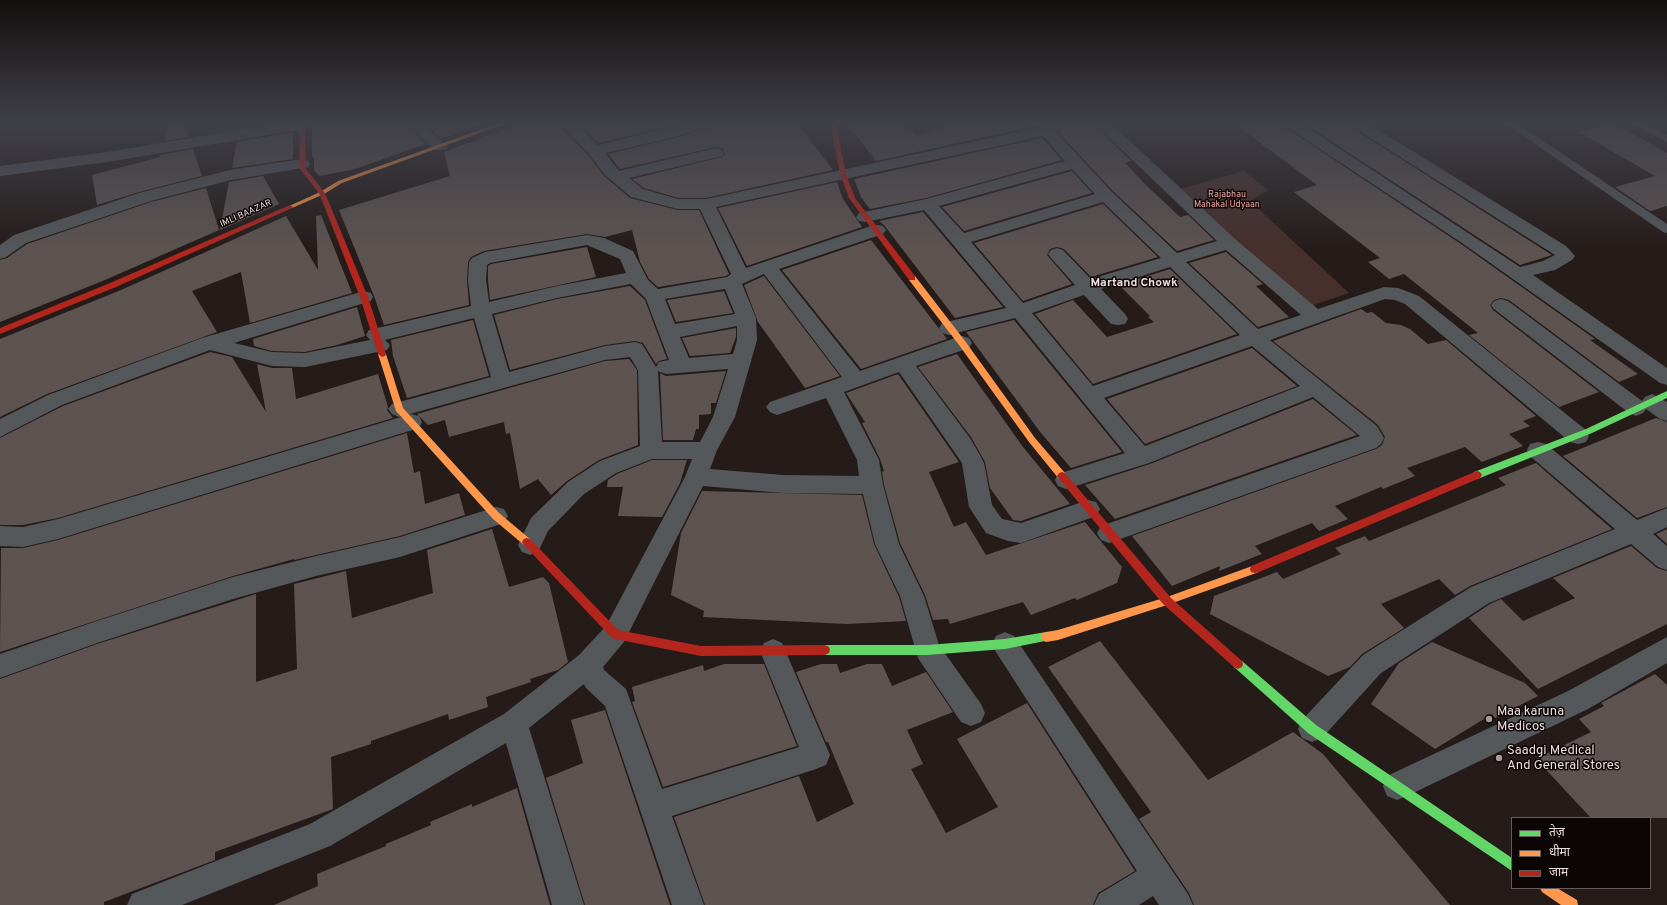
<!DOCTYPE html>
<html>
<head>
<meta charset="utf-8">
<style>
	body { margin:0 }
	#map { position:relative; width:1667px; height:905px; overflow:hidden; background:#251c1a; font-family:Overpass,"Noto Sans Devanagari",sans-serif }
	canvas { display:block }
	.legend { position:absolute; left:1511px; top:817px; width:140px; height:72px; box-sizing:border-box; background:#0c0505; border:1px solid #665c5b; margin:0; padding:5px 7px; list-style:none; font-size:12px; color:#ecdfdd }
	.legend li { display:flex; align-items:center; gap:8px; height:20px }
	.legend b { width:20px; border:1px solid #665c5b }
</style>
</head>
<body>
<div id="map">
<canvas width="1667" height="905"></canvas>
<ul class="legend">
<li><b style="height:5px;background:#63d668"></b>तेज़</li>
<li><b style="height:5px;background:#ff974d"></b>धीमा</li>
<li><b style="height:5px;background:#b3261e"></b>जाम</li>
</ul>
</div>
<script>
const context = document.querySelector('canvas').getContext('2d');
context.lineJoin = 'round';
function fill(path, color) {
  context.fillStyle = color;
  context.fill(path, 'evenodd');
}
function poly(rows) {
  const path = new Path2D();
  for (const r of rows) {
    path.moveTo(r[0], r[1]);
    for (let i = 2; i < r.length; i += 2) path.lineTo(r[i], r[i + 1]);
  }
  return path;
}
function stroke(path, color, width, dash) {
  context.strokeStyle = color;
  context.lineWidth = width;
  context.lineCap = dash ? 'butt' : 'round';
  context.setLineDash(dash || []);
  context.stroke(path);
}
function write(font, color, halo, rows, align = 'center') {
  context.font = font + ' Overpass,sans-serif';
  context.lineWidth = 3;
  context.setLineDash([]);
  context.textBaseline = 'middle';
  context.strokeStyle = halo;
  context.fillStyle = color;
  for (const [text, x, y, turn = 0] of rows) {
    context.save();
    context.translate(x, y);
    context.rotate((+turn || 0) * Math.PI / 180);
    context.textAlign = isNaN(turn) ? turn : align;
    if (halo) context.strokeText(text, 0, 0);
    context.fillText(text, 0, 0);
    context.restore();
  }
}
fill(poly([
	[1244,171,1268,190,1250,201,1349,293,1308,307,1180,189]
]), '#462f2c');
fill(poly([
	[168,124,185,124,189,137,164,141],
	[313,124,406,124,426,144,355,169,319,176,314,170,314,157,312,157,312,129],
	[426,124,482,124,441,139],
	[512,124,558,124,588,155,603,175,630,198,678,210,699,210,729,274,726,276,658,287,649,279,640,262,632,230,605,237,587,234,484,251,471,257,468,262,467,280,469,305,384,325,374,296,339,210,450,176,444,152,508,128],
	[579,124,680,124,598,143],
	[711,124,798,124,833,170,706,198,678,198,644,188,632,179,722,157,725,154,723,149,716,147,620,169,608,154,675,138,707,128],
	[847,124,905,124,917,136,952,124,1044,124,876,161],
	[1065,124,1094,124,1131,161,1125,163,1145,184,1180,217,1188,215,1214,240,1177,251,1113,191,1058,132],
	[1235,124,1283,124,1286,128,1461,244,1595,339,1590,340,1638,374,1619,382,1509,300,1501,298,1494,300,1490,305,1493,310,1599,392,1559,407,1469,335,1478,333,1404,274,1389,279,1368,262,1380,258,1294,192,1317,185],
	[1305,124,1349,124,1352,128,1552,255,1520,265],
	[1608,124,1615,124,1667,153,1667,206,1650,211,1615,187,1655,176,1579,132],
	[293,132,293,159,232,168,237,142],
	[1042,138,1062,160,926,198,870,209,861,197,854,179],
	[193,149,202,176,139,192,97,205,92,175,160,157,160,155],
	[1072,171,1092,193,964,231,942,207],
	[263,176,279,204,220,230,229,182],
	[837,182,843,199,862,227,747,266,718,208],
	[206,188,219,230,105,280,0,322,0,260,7,258,27,244,151,202],
	[1103,204,1158,257,1091,277,1064,249,1057,247,1050,249,1047,255,1072,284,1023,301,974,243],
	[923,212,1003,307,955,318,884,225,879,221],
	[321,215,352,293,250,323,241,272,192,291,217,332,47,394,0,417,0,339,121,290,286,216,318,270,316,216],
	[871,240,947,339,861,369,782,270],
	[587,247,596,277,490,300,488,280,488,266,491,264],
	[1226,252,1263,284,1256,286,1289,317,1258,327,1189,263],
	[1170,269,1237,334,1093,384,1035,314,1073,300,1107,337,1154,322,1148,317,1150,316,1119,285],
	[764,276,840,376,805,388,758,322,744,285],
	[630,286,645,300,667,359,659,361,656,364,643,343,635,341,605,345,510,370,494,315,557,299],
	[724,291,733,313,676,322,667,300],
	[357,307,365,336,337,345,305,352,272,351,254,346,253,339],
	[1361,309,1367,313,1372,312,1386,323,1401,325,1410,329,1428,344,1446,340,1536,416,1523,421,1530,426,1509,434,1523,446,1482,462,1465,447,1407,468,1415,476,1383,489,1381,487,1335,506,1348,519,1319,531,1312,523,1255,546,1262,554,1219,571,1220,566,1172,586,1132,536,1376,449,1382,445,1385,437,1378,425,1273,341],
	[473,320,489,376,407,398,393,356,391,340],
	[1014,320,1122,452,1071,468,1041,433,966,332],
	[736,328,736,337,730,353,690,356,682,338],
	[1252,348,1297,386,1145,444,1107,399],
	[210,352,232,357,266,412,257,364,272,368,292,368,296,399,378,374,388,407,387,410,393,418,58,518,23,525,0,525,0,438,63,406],
	[957,354,1023,447,1070,504,1021,521,1013,520,990,488,985,462,971,437,918,367],
	[629,359,637,370,638,445,599,460,567,481,551,495,538,479,520,489,510,433,506,434,504,422,449,437,445,420,428,425,417,414,605,361],
	[726,371,716,403,711,403,711,414,699,415,699,429,696,429,693,440,663,440,660,373,666,376],
	[898,374,959,462,929,472,954,527,966,522,986,555,1085,522,1122,567,1117,583,1077,600,1075,598,1031,615,1023,602,950,624,948,619,933,620,925,595,900,543,884,485,882,472,884,471,880,459,862,423,865,422,846,393],
	[1313,399,1357,435,1115,519,1085,485,1150,464],
	[1656,418,1667,422,1667,507,1637,518,1563,456],
	[407,433,414,473,420,471,425,504,459,493,465,515,400,536,294,560,294,559,233,576,0,652,1,548,23,548,58,540],
	[652,460,687,460,680,483,662,517,618,516,623,487,607,487,608,480,617,474],
	[1536,463,1612,529,1470,586,1455,595,1439,579,1381,604,1404,628,1362,654,1350,667,1328,676,1210,614,1214,596,1277,572,1283,579,1341,554,1335,548,1365,536,1369,541,1506,485,1498,478],
	[702,491,862,495,874,544,899,597,906,621,847,624,703,617,704,611,671,595,681,533],
	[492,529,509,587,543,577,549,583,568,662,558,670,530,679,531,682,486,697,488,707,449,720,448,714,371,741,371,744,331,757,333,809,215,852,215,860,104,902,104,905,0,905,0,679,97,644,256,594,256,682,297,669,294,584,346,571,352,618,433,593,427,550],
	[1667,529,1667,544,1656,534],
	[1631,546,1657,568,1667,571,1667,624,1538,689,1469,618,1490,604,1501,599,1523,621,1575,598,1553,578],
	[1100,641,1208,780,1293,732,1323,754,1450,905,1194,905,1189,893,1139,819,1151,812,1048,667],
	[1432,642,1525,683,1538,696,1495,718,1492,714,1435,749,1371,704,1399,663],
	[724,664,764,664,797,746,663,787,632,702,635,701,632,687,703,665,704,671],
	[821,664,837,664,840,673,867,664,882,664,892,686,926,672,953,712,907,730,923,764,911,769,946,833,998,807,957,739,1027,703,1135,871,1098,893,1093,905,705,905,674,817,799,776,817,822,854,804,828,742,826,742,796,672],
	[1655,674,1667,685,1667,818,1591,818,1536,759,1591,732,1579,719,1604,706,1601,703],
	[605,710,670,905,585,905,546,778,583,763,571,720],
	[517,788,550,905,274,905,318,886,317,874,386,846,386,844,431,825,430,822,472,804,472,807]
]), '#5d5452');
fill(poly([
	[1506,124,1518,124,1667,224,1667,233,1663,232,1506,124],
	[1633,124,1646,124,1667,135,1667,142,1633,124]
]), '#54585a');
fill(poly([
	[276,124,312,124,309,127,304,129,107,162,0,176,0,166,107,152,276,124],
	[407,124,424,124,448,147,446,150,434,150,407,124],
	[560,124,577,124,598,145,686,124,710,124,707,127,675,137,605,153,619,171,716,148,722,150,724,153,722,156,629,178,643,189,678,199,706,199,1042,127,1046,124,1064,124,1056,132,1112,192,1177,253,1217,241,1095,124,1112,124,1235,239,1318,309,1384,287,1398,288,1419,296,1586,430,1589,436,1586,442,1578,444,1570,442,1405,304,1395,300,1385,299,1270,340,1377,426,1384,438,1381,444,1376,448,1109,543,1101,540,1097,533,1101,526,1360,436,1313,397,1149,463,1066,489,1058,486,1055,480,1058,474,1125,453,1015,318,949,335,942,333,939,328,942,323,1006,308,924,210,865,222,859,221,856,217,859,213,926,199,1065,161,1043,136,716,207,746,268,871,226,877,225,883,226,886,230,883,234,779,269,860,371,955,338,962,336,969,338,972,343,969,348,916,366,970,438,981,457,984,463,992,505,1002,519,1021,523,1088,500,1096,502,1100,509,1096,516,1021,543,1008,541,986,533,969,507,962,463,899,372,844,392,879,460,883,485,899,544,924,596,939,645,981,704,985,713,981,722,971,726,961,722,918,658,900,596,875,544,863,494,783,493,703,486,624,642,603,667,604,670,626,689,662,789,799,747,760,651,764,643,773,639,782,643,830,755,826,765,816,769,672,816,704,905,672,905,605,706,586,688,584,684,529,728,584,905,552,905,506,743,330,846,182,905,127,905,132,894,310,824,504,714,579,655,606,626,685,477,692,459,652,459,616,473,584,494,548,531,538,552,530,555,522,552,518,545,531,518,568,482,600,461,640,446,638,370,630,357,605,360,399,417,392,414,388,409,392,404,491,377,474,318,385,340,390,345,387,350,305,367,272,366,210,350,62,405,0,437,0,419,48,395,202,338,364,291,371,293,373,297,371,301,234,343,272,352,305,353,370,340,366,335,369,330,471,306,468,280,469,262,472,258,485,252,587,235,604,238,633,251,648,280,658,289,727,277,731,274,700,209,678,209,631,197,604,174,589,154,560,124],
	[1072,169,1095,194,964,233,939,206,1072,169],
	[1103,202,1161,258,1091,279,1063,250,1057,248,1051,250,1048,254,1051,258,1075,285,1023,303,971,242,1103,202],
	[587,245,620,259,626,273,557,286,489,302,486,280,487,265,490,263,587,245],
	[1226,250,1301,315,1258,329,1186,262,1226,250],
	[1170,267,1240,335,1093,386,1032,313,1084,295,1111,324,1118,325,1125,324,1128,319,1125,314,1101,289,1170,267],
	[764,274,842,377,770,402,766,407,770,412,777,415,826,398,857,460,859,476,783,475,710,469,717,450,735,417,757,340,756,318,742,284,764,274],
	[631,284,646,299,669,360,659,362,656,367,642,344,635,342,605,346,509,372,492,314,557,298,631,284],
	[725,289,735,314,675,324,665,299,725,289],
	[737,326,737,340,733,354,689,358,680,337,737,326],
	[1252,346,1300,386,1145,446,1104,398,1252,346],
	[728,369,713,417,700,442,662,442,658,371,666,374,728,369],
	[1284,124,1302,124,1520,267,1543,261,1555,255,1353,127,1350,124,1369,124,1566,246,1575,256,1572,260,1555,270,1533,275,1667,368,1667,385,1660,383,1462,243,1287,127,1284,124],
	[302,159,308,161,310,164,308,167,231,180,151,201,26,243,6,257,0,259,0,245,14,235,139,193,230,170,302,159],
	[1501,299,1508,301,1642,401,1645,397,1652,394,1667,402,1667,421,1660,419,1646,409,1643,413,1636,416,1629,413,1494,309,1491,305,1494,301,1501,299],
	[411,414,419,416,422,422,419,428,58,539,23,547,0,546,0,526,23,527,58,519,411,414],
	[1538,442,1546,444,1637,520,1667,508,1667,527,1653,534,1667,546,1667,570,1658,567,1631,544,1489,603,1381,673,1322,738,1312,742,1302,738,1298,729,1302,720,1363,655,1471,587,1615,529,1530,456,1527,450,1530,444,1538,442],
	[496,507,504,509,508,516,504,523,400,557,316,576,233,599,97,643,0,678,0,654,97,621,233,577,316,556,400,537,496,507],
	[1005,632,1014,636,1188,894,1193,905,1159,905,1153,896,1139,905,1094,905,1099,894,1137,871,996,652,992,644,996,636,1005,632],
	[1667,637,1667,663,1588,709,1407,796,1397,800,1387,796,1383,786,1387,776,1568,691,1667,637]
]), '#54585a');
fill(poly([
	[1667,391,1667,398,1592,433,1480,478,1477,479,1474,478,1472,475,1474,472,1586,429,1667,391],
	[1046,632,1050,634,1051,637,1050,640,1005,649,927,655,825,655,821,653,820,650,821,647,825,645,927,645,1005,639,1046,632],
	[1238,659,1242,661,1316,725,1512,858,1512,871,1308,733,1234,667,1233,664,1234,661,1238,659]
]), '#63d668');
fill(poly([
	[496,124,505,124,342,183,324,194,292,208,288,208,287,207,320,192,338,181,496,124],
	[909,276,915,276,965,341,1035,438,1065,473,1067,476,1065,479,1059,479,1029,442,959,345,909,280,909,276],
	[382,351,386,354,403,408,499,513,530,539,532,542,530,545,527,546,524,545,493,519,396,411,378,354,382,351],
	[1255,565,1259,566,1260,569,1259,572,1167,605,1058,640,1046,642,1042,640,1041,637,1042,634,1046,632,1058,630,1167,597,1255,565],
	[1540,888,1557,888,1577,900,1578,905,1561,905,1542,892,1540,888]
]), '#ff974d');
fill(poly([
	[301,124,307,124,305,129,306,169,325,193,368,297,386,354,385,356,382,357,378,354,360,297,319,193,300,169,299,129,301,124],
	[830,124,836,124,846,174,855,198,915,276,915,280,909,280,849,198,840,174,830,124],
	[290,205,293,207,292,208,116,287,0,334,0,328,110,283,290,205],
	[1477,471,1480,472,1482,475,1480,478,1259,572,1255,573,1251,572,1250,569,1251,566,1477,471],
	[1062,472,1065,473,1171,598,1242,661,1243,664,1242,667,1238,669,1234,667,1163,604,1059,479,1057,476,1059,473,1062,472],
	[527,538,530,539,618,630,701,646,825,645,829,647,830,650,829,653,825,655,701,656,615,639,611,637,524,545,522,542,524,539,527,538]
]), '#b3261e');
const sky = context.createLinearGradient(0, 0, 0, 251);
sky.addColorStop(0, '#140f0e');
sky.addColorStop(0.49, '#404049');
sky.addColorStop(1, '#40404900');
context.fillStyle = sky;
context.fillRect(0, 0, 1667, 251);
for (const [x, y, r, color] of [
	[1489,719,4,"#a69b99"],
	[1499,758,4,"#a69b99"]
]) {
  const dot = new Path2D();
  dot.arc(x, y, r, 0, 2 * Math.PI);
  context.fillStyle = color;
  context.fill(dot);
  stroke(dot, '#0c0505', 1.5);
}
write('9px', '#f2aaa2', '#0c0505', [
	["Rajabhau",1227,195],
	["Mahakal Udyaan",1227,205]
]);
write('9px', '#ecdfdd', '#0c0505', [
	["IMLI BAAZAR",246,214,-24]
]);
write('bold 12px', '#ecdfdd', '#0c0505', [
	["Martand Chowk",1134,284]
]);
write('13px', '#ecdfdd', '#0c0505', [
	["Maa karuna",1497,712],
	["Medicos",1497,727],
	["Saadgi Medical",1507,751],
	["And General Stores",1507,766]
], 'left');
</script>
</body>
</html>
